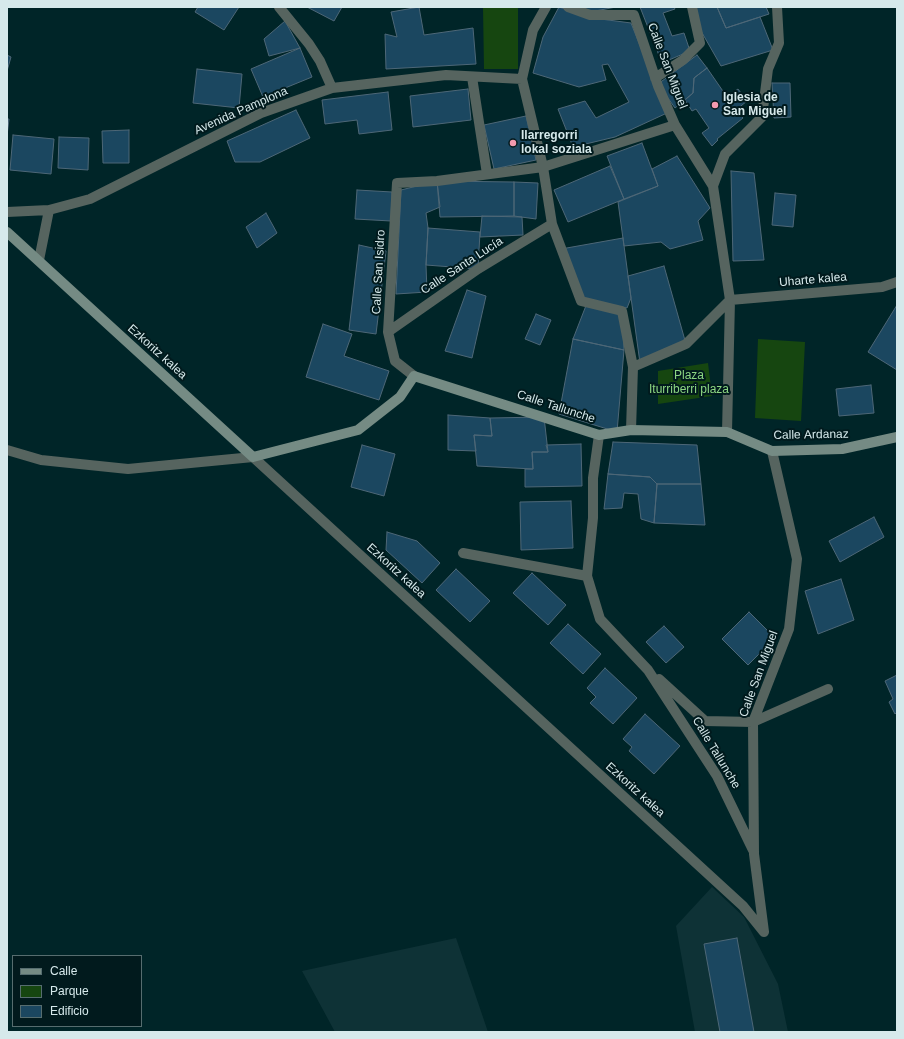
<!DOCTYPE html>
<html>
<head>
<meta charset="utf-8">
<style>
	body { margin:0 }
	#map { position:relative; width:904px; height:1039px; overflow:hidden; background:#002528; font-family:Arial,sans-serif }
	canvas { display:block }
	.frame { position:absolute; inset:0; border:8px solid #d6e9eb; pointer-events:none }
	.legend { position:absolute; left:12px; top:955px; width:130px; height:72px; box-sizing:border-box; background:#011a1d; border:1px solid #566d6f; margin:0; padding:5px 7px; list-style:none; font-size:12px; color:#d6e9eb }
	.legend li { display:flex; align-items:center; gap:8px; height:20px }
	.legend b { width:20px; border:1px solid #566d6f }
</style>
</head>
<body>
<div id="map">
<canvas width="904" height="1039"></canvas>
<div class="frame"></div>
<ul class="legend">
<li><b style="height:5px;background:#758b84"></b>Calle</li>
<li><b style="height:11px;background:#164610"></b>Parque</li>
<li><b style="height:11px;background:#1b4760"></b>Edificio</li>
</ul>
</div>
<script>
const context = document.querySelector('canvas').getContext('2d');
context.lineJoin = 'round';
function fill(path, color) {
  context.fillStyle = color;
  context.fill(path, 'evenodd');
}
function poly(rows) {
  const path = new Path2D();
  for (const r of rows) {
    path.moveTo(r[0], r[1]);
    for (let i = 2; i < r.length; i += 2) path.lineTo(r[i], r[i + 1]);
  }
  return path;
}
function stroke(path, color, width, dash) {
  context.strokeStyle = color;
  context.lineWidth = width;
  context.lineCap = dash ? 'butt' : 'round';
  context.setLineDash(dash || []);
  context.stroke(path);
}
function write(font, color, halo, rows, align = 'center') {
  context.font = font + ' Arial,sans-serif';
  context.lineWidth = 4;
  context.setLineDash([]);
  context.textBaseline = 'middle';
  context.strokeStyle = halo;
  context.fillStyle = color;
  for (const [text, x, y, turn = 0] of rows) {
    context.save();
    context.translate(x, y);
    context.rotate((+turn || 0) * Math.PI / 180);
    context.textAlign = isNaN(turn) ? turn : align;
    if (halo) context.strokeText(text, 0, 0);
    context.fillText(text, 0, 0);
    context.restore();
  }
}
fill(poly([
	[712,887,744,917,778,984,788,1032,695,1032,676,926],
	[456,938,488,1032,335,1032,302,971]
]), '#0e3236');
fill(poly([
	[483,7,518,7,518,69,484,69],
	[758,339,805,342,801,421,755,418],
	[708,363,712,396,658,404,658,371]
]), '#164610');
const building = poly([
	[198,7,239,7,224,30,195,12,198,7],
	[307,7,342,7,334,21,307,7],
	[419,7,424,35,473,28,476,64,386,69,385,34,397,37,391,12,419,7],
	[559,7,593,18,631,23,667,113,615,137,573,147,558,109,585,101,596,118,629,102,608,64,602,65,606,80,579,87,533,73,543,37,559,7],
	[576,7,616,7,590,12,576,7],
	[640,7,674,7,675,9,663,13,672,36,684,33,690,51,662,63,640,7],
	[696,7,717,7,726,28,760,17,773,50,721,66,701,31,696,7],
	[717,7,766,7,769,14,726,28,717,7],
	[285,21,300,48,269,56,264,39,285,21],
	[300,48,312,77,263,97,251,69,300,48],
	[7,55,11,57,7,71,7,55],
	[697,55,707,68,694,78,693,93,675,108,658,84,697,55],
	[707,68,727,97,738,89,747,101,736,110,743,118,717,139,718,140,712,146,702,133,709,128,696,109,692,111,685,100,693,93,694,78,707,68],
	[197,69,242,74,239,108,193,103,197,69],
	[772,83,790,83,791,117,774,118,772,83],
	[468,89,471,120,413,127,410,96,468,89],
	[388,92,392,130,359,134,357,120,325,124,322,100,388,92],
	[296,110,310,138,260,162,235,162,227,141,296,110],
	[526,116,536,160,494,169,484,125,526,116],
	[7,119,9,119,7,136,7,119],
	[129,130,129,163,103,163,102,131,129,130],
	[13,135,54,139,51,174,10,170,13,135],
	[59,137,89,138,88,170,58,168,59,137],
	[642,143,658,186,624,199,607,156,642,143],
	[677,156,710,208,698,221,703,240,670,249,661,242,624,246,618,202,658,186,652,169,677,156],
	[610,166,624,199,568,222,554,190,610,166],
	[731,171,754,173,764,260,733,261,731,171],
	[437,181,514,182,514,216,440,217,437,181],
	[437,181,440,207,426,213,428,228,426,265,427,292,396,294,401,190,437,181],
	[514,182,538,183,536,219,514,216,514,182],
	[357,190,392,192,391,221,355,219,357,190],
	[775,193,796,195,793,227,772,225,775,193],
	[266,213,277,233,257,248,246,227,266,213],
	[482,216,522,217,523,235,480,237,482,216],
	[428,228,480,232,478,269,426,265,428,228],
	[623,238,631,298,627,308,581,301,561,249,623,238],
	[359,245,386,251,376,334,349,330,359,245],
	[664,266,686,344,640,363,628,276,664,266],
	[467,290,486,296,472,358,445,351,467,290],
	[587,303,622,311,624,350,573,339,587,303],
	[897,305,897,370,868,352,897,305],
	[536,314,551,320,540,345,525,339,536,314],
	[323,324,352,334,344,356,389,371,379,400,306,377,323,324],
	[573,339,624,350,617,432,559,414,573,339],
	[871,385,874,413,839,416,836,389,871,385],
	[448,415,490,418,492,436,474,435,476,451,448,450,448,415],
	[544,417,548,452,532,452,533,469,477,466,474,435,492,436,490,418,544,417],
	[613,442,697,445,701,484,657,484,650,477,608,474,613,442],
	[581,444,582,486,525,487,525,469,533,469,532,452,548,452,546,445,581,444],
	[362,445,395,454,384,496,351,487,362,445],
	[608,474,650,477,657,484,654,523,641,519,638,494,624,493,622,508,604,509,608,474],
	[657,484,701,484,705,525,654,523,657,484],
	[571,501,573,548,521,550,520,502,571,501],
	[874,517,884,537,840,562,829,541,874,517],
	[387,532,417,541,440,563,422,583,386,550,387,532],
	[456,569,490,601,470,622,436,590,456,569],
	[532,573,566,605,548,625,513,593,532,573],
	[841,579,854,620,818,634,805,591,841,579],
	[749,612,775,638,748,665,722,639,749,612],
	[568,624,601,654,583,674,550,643,568,624],
	[664,626,684,647,666,663,646,642,664,626],
	[605,668,637,698,613,724,590,703,596,697,587,688,605,668],
	[897,675,897,712,895,714,889,702,893,699,885,681,897,675],
	[645,714,680,746,654,774,629,751,632,747,623,739,645,714],
	[737,938,754,1032,720,1032,704,944,737,938]
]);
fill(building, '#1b4760');
stroke(building, '#4d6777', 1);
stroke(poly([
	[7,450,41,460,128,469,253,457]
]), '#56645f', 10);
stroke(poly([
	[279,7,309,44,320,61,332,88],
	[546,7,533,30,522,79,543,167,552,224,581,301,622,311,633,367,631,430],
	[568,7,590,15,634,15,658,86,675,125,713,186,730,300,727,432],
	[472,77,487,174],
	[655,78,683,60,700,43,692,7],
	[713,186,725,154,762,117,768,69,779,43,777,7],
	[7,212,49,210,90,199,261,113,332,88,446,75,522,79],
	[39,260,49,210],
	[730,300,882,287,897,282],
	[388,332,478,269,552,224],
	[633,367,686,344,730,300],
	[414,376,395,361,388,332,397,183,437,181,543,167,675,125],
	[599,435,593,478,593,518,587,576,600,619,648,670,717,776,753,850],
	[253,457,743,906,764,932],
	[463,553,587,576],
	[659,679,705,721,753,722,828,689],
	[764,932,754,854,753,722,789,629,797,559,772,451]
]), '#56645f', 10);
stroke(poly([
	[7,232,253,457,358,430,400,397,414,376,599,435,631,430,727,432,772,451,842,449,897,437]
]), '#758b84', 10);
for (const [x, y, r, color] of [
	[715,105,4,"#f29aaf"],
	[513,143,4,"#f29aaf"]
]) {
  const dot = new Path2D();
  dot.arc(x, y, r, 0, 2 * Math.PI);
  context.fillStyle = color;
  context.fill(dot);
  stroke(dot, '#011a1d', 1.5);
}
write('12px', '#d6e9eb', '#011a1d', [
	["Calle San Miguel",667,66,69],
	["Avenida Pamplona",241,111,-24],
	["Calle Santa Lucía",462,266,-33],
	["Calle San Isidro",379,272,-87],
	["Uharte kalea",813,280,-5],
	["Ezkoritz kalea",157,352,42],
	["Calle Tallunche",556,407,18],
	["Calle Ardanaz",811,435,-1],
	["Ezkoritz kalea",396,571,42],
	["Calle San Miguel",759,674,-70],
	["Calle Tallunche",716,753,59],
	["Ezkoritz kalea",635,790,42]
]);
write('bold 12px', '#d6e9eb', '#011a1d', [
	["Iglesia de",723,98],
	["San Miguel",723,112],
	["Ilarregorri",521,136],
	["lokal soziala",521,150]
], 'left');
write('12px', '#8cd682', '#011a1d', [
	["Plaza",689,376],
	["Iturriberri plaza",689,390]
]);
</script>
</body>
</html>
